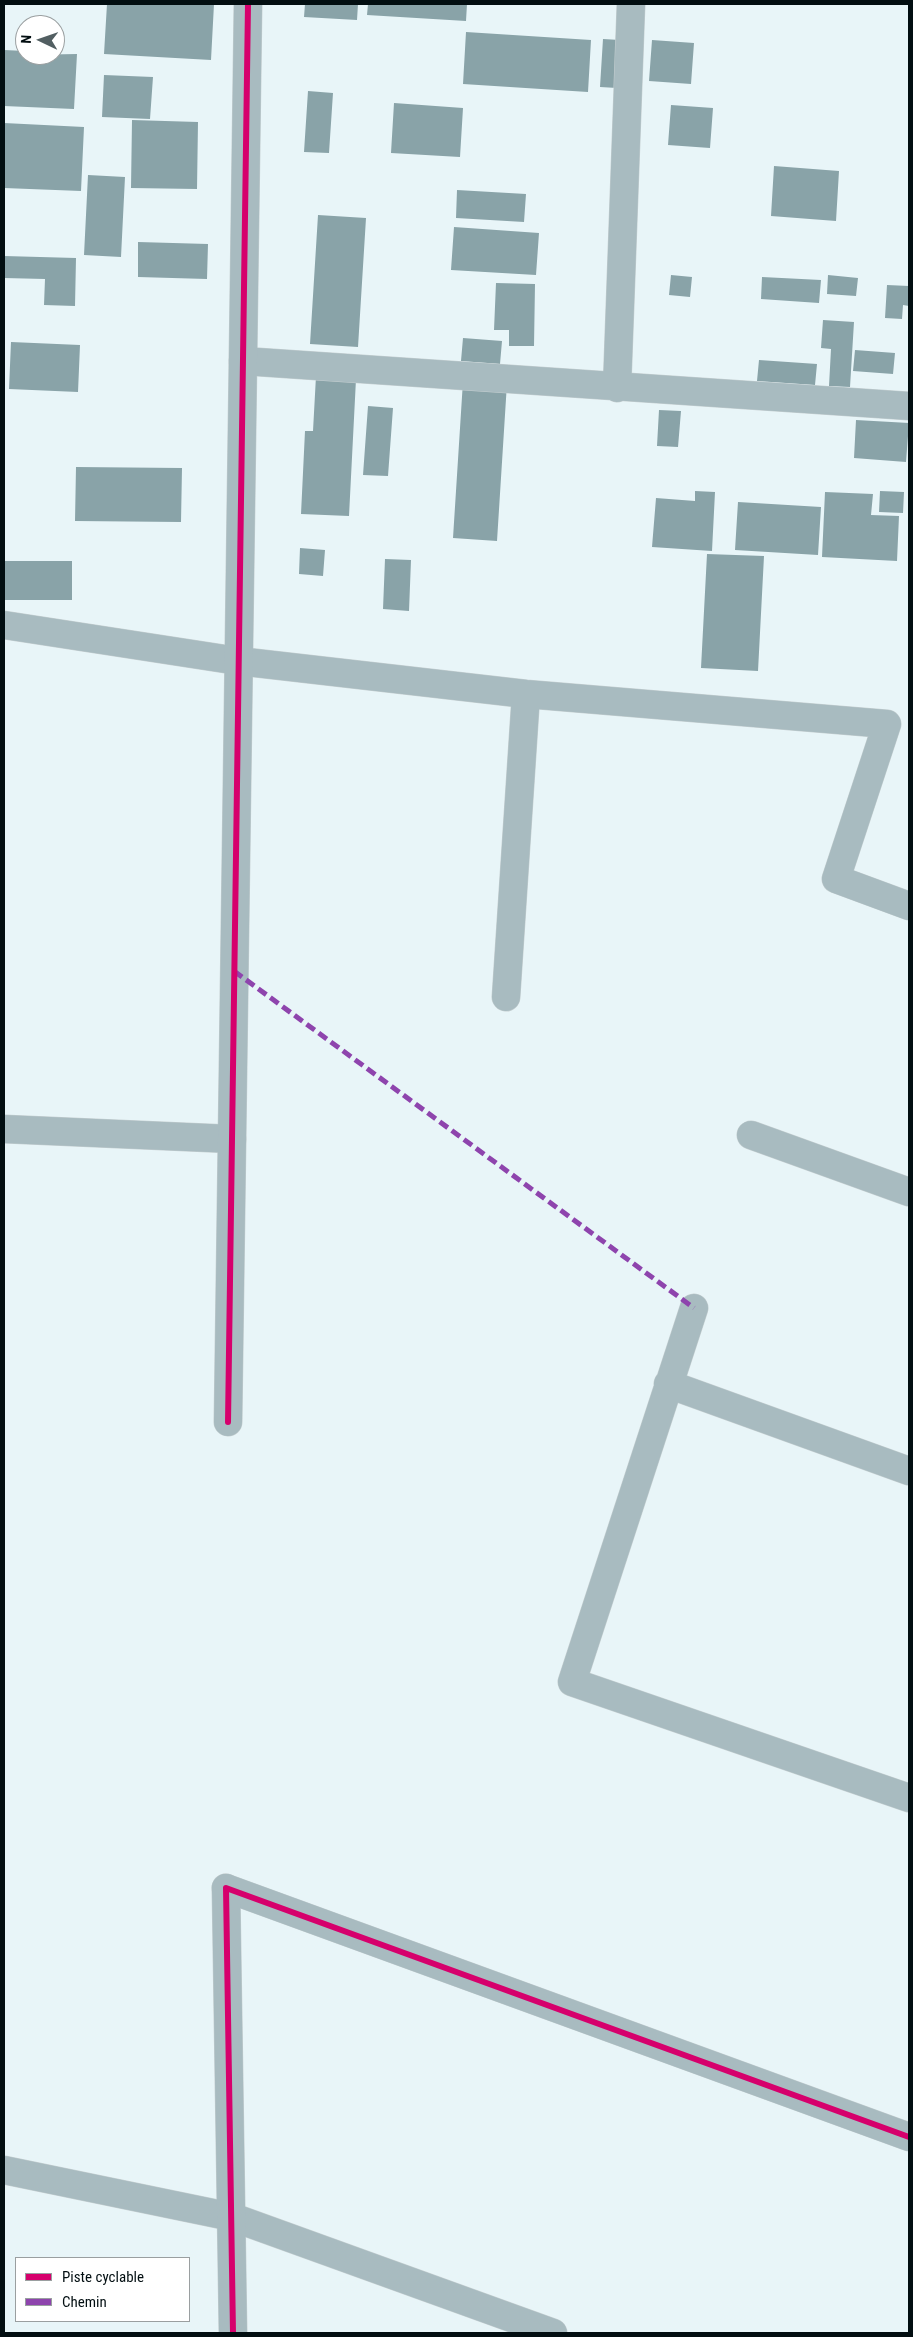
<!DOCTYPE html>
<html>
<head>
<meta charset="utf-8">
<style>
	body { margin:0 }
	#map { position:relative; width:913px; height:2337px; overflow:hidden; background:#e8f5f8; font-family:"Roboto Condensed",sans-serif }
	canvas { display:block }
	.frame { position:absolute; inset:0; border:5px solid #020e11; pointer-events:none }
	.legend { position:absolute; left:15px; top:2257px; width:175px; height:65px; box-sizing:border-box; background:#fff; border:1px solid #9a9fa0; margin:0; padding:6px 9px; list-style:none; font-size:15px; color:#020e11 }
	.legend li { display:flex; align-items:center; gap:10px; height:25px }
	.legend b { width:25px; border:1px solid #9a9fa0 }
	.north { position:absolute; left:15px; top:15px; width:50px; height:50px; box-sizing:border-box; background:#fff; border:1px solid #9a9fa0; border-radius:50%; rotate:273deg; font-size:14px; font-weight:700; line-height:20px; text-align:center; color:#020e11 }
	.north::after { content:''; display:block; margin:auto; width:18px; height:22px; background:#525f62; clip-path:polygon(50% 0,100% 100%,50% 72%,0 100%) }
</style>
</head>
<body>
<div id="map">
<canvas width="913" height="2337"></canvas>
<div class="frame"></div>
<ul class="legend">
<li><b style="height:6px;background:#d6006c"></b>Piste cyclable</li>
<li><b style="height:6px;background:#8e44ad"></b>Chemin</li>
</ul>
<div class="north">N</div>
</div>
<script>
const context = document.querySelector('canvas').getContext('2d');
context.lineJoin = 'round';
function fill(path, color) {
  context.fillStyle = color;
  context.fill(path, 'evenodd');
}
function poly(rows) {
  const path = new Path2D();
  for (const r of rows) {
    path.moveTo(r[0], r[1]);
    for (let i = 2; i < r.length; i += 2) path.lineTo(r[i], r[i + 1]);
  }
  return path;
}
function stroke(path, color, width, dash) {
  context.strokeStyle = color;
  context.lineWidth = width;
  context.lineCap = dash ? 'butt' : 'round';
  context.setLineDash(dash || []);
  context.stroke(path);
}
fill(poly([
	[107,4,214,4,211,60,104,54],
	[305,4,358,4,357,20,304,17],
	[368,4,467,4,466,21,367,15],
	[466,32,591,40,588,92,463,84],
	[603,39,620,40,617,88,600,87],
	[652,40,694,43,691,84,649,81],
	[4,50,25,51,25,55,77,54,74,109,4,106],
	[104,75,153,77,150,119,102,117],
	[308,91,333,93,329,153,304,152],
	[394,103,463,108,460,157,391,153],
	[671,105,713,108,710,148,668,145],
	[132,120,198,122,197,189,131,188],
	[4,123,84,127,81,191,4,188],
	[774,166,839,171,836,221,771,216],
	[88,175,125,177,121,257,84,255],
	[457,190,526,194,524,222,456,218],
	[318,215,366,218,358,347,310,344],
	[454,227,539,233,536,275,451,270],
	[138,242,208,244,207,279,138,277],
	[4,256,76,258,75,306,44,305,45,279,4,278],
	[671,275,692,277,690,297,669,295],
	[828,275,858,278,856,296,827,294],
	[762,277,821,280,819,303,761,299],
	[496,283,535,284,534,346,509,346,509,330,494,330],
	[887,285,909,286,909,306,903,305,902,319,885,318],
	[823,320,854,322,850,387,829,386,831,349,821,348],
	[463,338,502,341,500,364,461,361],
	[11,342,80,345,78,392,9,389],
	[855,350,895,353,893,374,853,371],
	[759,360,817,364,815,385,757,381],
	[316,376,356,379,349,516,301,514,305,431,313,431],
	[463,381,507,383,497,541,453,538],
	[368,406,393,408,388,476,363,475],
	[659,410,681,411,678,447,657,446],
	[856,420,909,423,906,462,854,458],
	[76,467,182,468,181,522,75,521],
	[695,491,715,492,712,551,652,547,656,498,695,501],
	[880,491,904,492,903,513,879,512],
	[825,492,873,494,871,515,899,516,897,561,822,557],
	[738,502,821,507,818,555,735,550],
	[300,548,325,550,323,576,299,574],
	[707,554,764,556,758,671,701,668],
	[385,559,411,560,409,611,383,609],
	[4,561,72,561,72,600,4,600]
]), '#89a3a8');
const minor = poly([
	[243,361,909,406],
	[617,388,631,4],
	[4,625,238,661,526,694,887,724,836,879,909,906],
	[506,997,526,694],
	[4,1129,232,1139],
	[751,1135,909,1192],
	[694,1308,572,1682,909,1798],
	[668,1384,909,1471],
	[226,1888,909,2137],
	[4,2170,232,2217,553,2333]
]);
const tertiary = poly([
	[228,1422,248,4],
	[226,1888,233,2333]
]);
stroke(minor, '#c5cfd1', 29);
stroke(tertiary, '#c5cfd1', 29);
stroke(minor, '#a8bbc0', 28);
stroke(tertiary, '#a8bbc0', 28);
stroke(poly([
	[234,971,694,1308]
]), '#8e44ad', 5, [10, 5]);
stroke(poly([
	[228,1422,248,4],
	[233,2333,226,1888,909,2137]
]), '#d6006c', 6);
</script>
</body>
</html>
